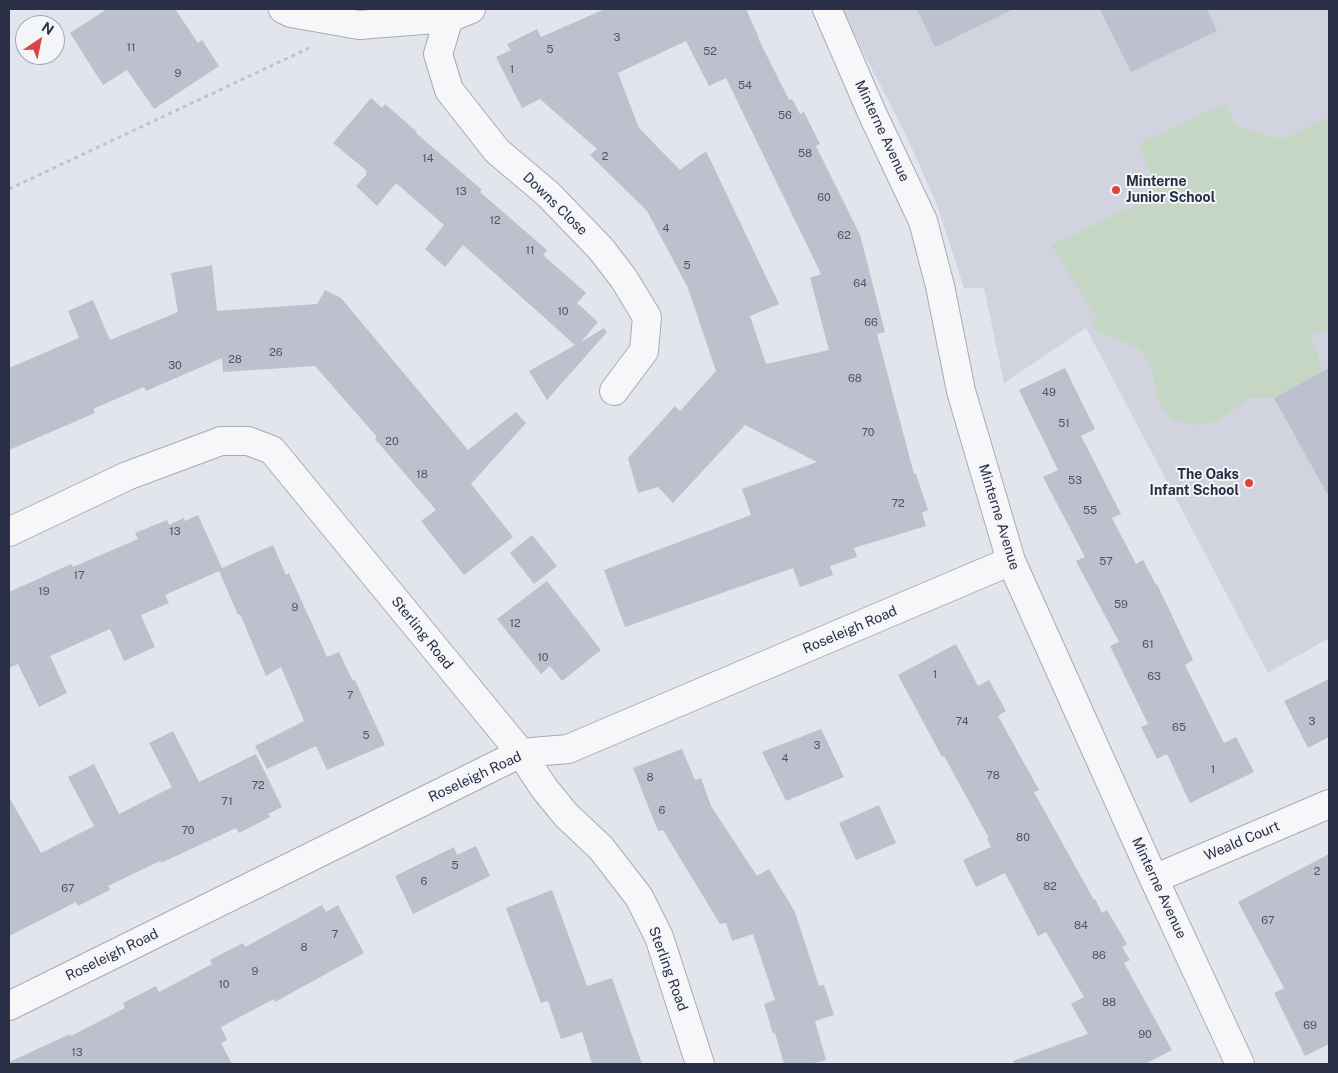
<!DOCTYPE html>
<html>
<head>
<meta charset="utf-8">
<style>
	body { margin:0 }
	#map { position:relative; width:1338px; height:1073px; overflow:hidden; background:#e3e5ec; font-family:"Public Sans",sans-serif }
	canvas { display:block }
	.frame { position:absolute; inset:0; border:10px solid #292f46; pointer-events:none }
	.north { position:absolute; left:15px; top:15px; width:50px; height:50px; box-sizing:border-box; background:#f3f5f9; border:1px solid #a2a6b1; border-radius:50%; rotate:34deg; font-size:14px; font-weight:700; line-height:20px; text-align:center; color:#292f46 }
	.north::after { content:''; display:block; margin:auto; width:18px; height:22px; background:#d94540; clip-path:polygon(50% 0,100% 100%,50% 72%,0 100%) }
</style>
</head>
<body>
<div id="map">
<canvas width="1338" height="1073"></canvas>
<div class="frame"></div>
<div class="north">N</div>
</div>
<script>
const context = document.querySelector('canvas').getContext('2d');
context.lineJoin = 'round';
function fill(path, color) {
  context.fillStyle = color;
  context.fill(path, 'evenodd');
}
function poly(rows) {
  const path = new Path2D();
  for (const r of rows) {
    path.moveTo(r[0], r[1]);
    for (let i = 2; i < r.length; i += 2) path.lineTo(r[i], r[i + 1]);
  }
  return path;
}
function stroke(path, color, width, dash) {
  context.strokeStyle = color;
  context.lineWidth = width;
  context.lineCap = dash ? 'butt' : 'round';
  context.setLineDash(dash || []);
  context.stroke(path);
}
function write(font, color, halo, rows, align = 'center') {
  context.font = font + ' "Public Sans",sans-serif';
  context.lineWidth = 4;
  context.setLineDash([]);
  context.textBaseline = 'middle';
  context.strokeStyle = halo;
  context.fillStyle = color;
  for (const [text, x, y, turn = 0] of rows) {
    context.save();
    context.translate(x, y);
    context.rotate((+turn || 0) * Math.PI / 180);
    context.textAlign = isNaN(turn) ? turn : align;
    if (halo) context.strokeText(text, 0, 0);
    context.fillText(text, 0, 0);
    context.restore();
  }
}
fill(poly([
	[841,9,1329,9,1329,638,1268,673,1086,328,1004,383,984,288,964,288,937,205,906,135]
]), '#d1d4de');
fill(poly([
	[1225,103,1237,126,1282,140,1329,117,1329,330,1310,335,1323,371,1274,398,1249,398,1218,422,1195,425,1171,420,1157,399,1155,384,1151,367,1140,349,1094,330,1096,317,1051,245,1159,194,1138,144]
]), '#c5d7c4');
fill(poly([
	[107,9,175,9,198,43,202,40,219,66,154,109,127,70,103,85,70,33],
	[605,9,746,9,759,38,758,38,789,100,792,99,800,114,804,112,820,144,816,146,860,235,885,332,877,334,914,474,916,474,928,510,922,513,926,526,854,548,857,557,830,566,833,575,800,587,793,568,625,627,604,570,751,515,742,489,817,462,745,425,673,503,658,487,638,493,628,458,675,406,680,411,716,371,688,288,647,211,590,155,597,149,540,99,522,108,496,57,511,50,507,44,537,29,541,37],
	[686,41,709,86,726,78,821,274,810,278,829,350,766,364,750,316,779,304,706,151,680,170,639,128,618,73],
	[917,9,1014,9,935,47],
	[1100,9,1207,9,1217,31,1131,72],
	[371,98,382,108,385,104,417,132,416,133,482,190,480,192,547,250,543,255,586,293,577,303,598,322,581,342,604,328,607,332,547,400,529,371,575,345,463,245,445,267,425,249,444,225,396,183,377,206,356,186,367,174,365,173,367,171,333,143],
	[212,265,217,311,317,304,325,290,341,298,468,450,516,412,526,423,471,484,513,537,464,575,421,521,436,510,375,439,377,437,315,366,223,372,222,358,146,391,144,387,93,409,95,413,9,450,9,368,79,338,68,311,93,300,110,340,178,312,171,273],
	[1065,368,1095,429,1081,436,1121,514,1112,518,1136,564,1143,560,1156,585,1157,584,1193,660,1185,665,1224,743,1236,737,1254,772,1190,803,1167,754,1157,759,1141,727,1148,724,1110,646,1119,642,1076,561,1085,557,1043,477,1058,470,1019,390],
	[1329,368,1329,497,1274,398],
	[198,515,222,568,273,545,286,575,289,573,327,657,339,652,353,681,355,680,385,745,327,770,316,746,267,769,255,746,304,721,281,667,266,676,240,614,238,615,219,571,165,595,169,603,141,615,155,647,124,661,110,629,50,656,67,693,39,707,18,664,9,668,9,592,71,564,73,567,138,539,135,533,167,520,169,525,184,518,185,521],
	[532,535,557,566,534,584,510,553],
	[547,581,601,650,562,681,550,666,541,674,497,619],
	[956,644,978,686,989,680,1006,711,998,716,1039,790,1034,792,1094,900,1095,899,1102,913,1107,910,1127,944,1122,947,1130,960,1124,963,1172,1050,1145,1064,1014,1064,1013,1061,1088,1034,1071,1004,1084,997,1046,932,1038,936,1005,873,976,887,963,860,991,847,987,839,989,838,944,756,942,757,898,675],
	[1329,679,1329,737,1308,748,1284,701],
	[821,729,844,777,786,801,762,752],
	[173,731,199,782,256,754,282,807,268,814,270,817,239,833,236,828,161,863,160,861,108,886,110,890,78,906,76,902,9,936,9,797,41,853,94,826,68,777,94,764,119,814,172,787,149,743],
	[682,749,695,780,701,778,711,806,757,876,769,869,795,912,819,986,824,985,834,1015,815,1021,826,1060,810,1064,784,1064,775,1033,773,1034,764,1004,775,1000,753,934,732,941,726,923,720,924,663,830,658,831,633,768],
	[879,805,896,843,856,860,839,823],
	[476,846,490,876,413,914,395,876,454,847,457,855],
	[1329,854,1329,1044,1305,1056,1274,993,1284,988,1238,902],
	[552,890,587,986,612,978,642,1064,592,1064,582,1032,561,1039,548,1001,541,1003,506,908],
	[322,905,326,912,338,905,364,953,275,1002,274,999,221,1027,227,1040,221,1043,232,1064,9,1064,9,1062,70,1034,71,1036,125,1008,123,1003,156,986,159,992,212,964,210,960,243,943,245,947]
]), '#bdc0cd');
const minor = poly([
	[283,9,291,13,359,25,449,18,471,9],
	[827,9,872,113,923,221,940,286,961,391,1011,561,1154,879,1240,1064],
	[449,18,438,54,449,90,497,151,548,194,601,249,624,279,647,317,644,351,614,391],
	[9,532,127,476,221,441,248,441,272,450,521,753,544,788,566,815,601,848,639,897,659,937,700,1064],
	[1154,879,1329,804],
	[9,1006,521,753,568,749,1011,561]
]);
stroke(minor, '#a7abb7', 30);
stroke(poly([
	[9,189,309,48]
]), '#c1c3cb', 3, [4, 4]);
stroke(minor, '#f7f7fa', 28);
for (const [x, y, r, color] of [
	[1116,190,5,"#d94540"],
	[1249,483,5,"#d94540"]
]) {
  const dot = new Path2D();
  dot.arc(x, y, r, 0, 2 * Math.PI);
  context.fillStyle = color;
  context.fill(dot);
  stroke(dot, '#f3f5f9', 2);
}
write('11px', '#4e5368', null, [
	["3",617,38],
	["11",131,48],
	["5",550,50],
	["52",710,52],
	["1",512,70],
	["9",178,74],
	["54",745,86],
	["56",785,116],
	["58",805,154],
	["2",605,157],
	["14",428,159],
	["13",461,192],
	["60",824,198],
	["12",495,221],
	["4",666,229],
	["62",844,236],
	["11",530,251],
	["5",687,266],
	["64",860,284],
	["10",563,312],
	["66",871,323],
	["26",276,353],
	["28",235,360],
	["30",175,366],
	["68",855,379],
	["49",1049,393],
	["51",1064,424],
	["70",868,433],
	["20",392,442],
	["18",422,475],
	["53",1075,481],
	["72",898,504],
	["55",1090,511],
	["13",175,532],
	["57",1106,562],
	["17",79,576],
	["19",44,592],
	["59",1121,605],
	["9",295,608],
	["12",515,624],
	["61",1148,645],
	["10",543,658],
	["1",935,675],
	["63",1154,677],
	["7",350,696],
	["74",962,722],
	["3",1312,722],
	["65",1179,728],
	["5",366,736],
	["3",817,746],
	["4",785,759],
	["1",1213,770],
	["78",993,776],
	["8",650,778],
	["72",258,786],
	["71",227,802],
	["6",662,811],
	["70",188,831],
	["80",1023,838],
	["5",455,866],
	["2",1317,872],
	["6",424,882],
	["82",1050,887],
	["67",68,889],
	["67",1268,921],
	["84",1081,926],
	["7",335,935],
	["8",304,948],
	["86",1099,956],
	["9",255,972],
	["10",224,985],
	["88",1109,1003],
	["69",1310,1026],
	["90",1145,1035],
	["13",77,1053]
]);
write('14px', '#292f46', '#f3f5f9', [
	["Minterne Avenue",882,131,65],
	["Downs Close",555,204,44],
	["Minterne Avenue",999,517,73],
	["Roseleigh Road",850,630,-23],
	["Sterling Road",422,633,51],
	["Roseleigh Road",475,777,-25],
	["Weald Court",1242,841,-23],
	["Minterne Avenue",1159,888,65],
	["Roseleigh Road",112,955,-26],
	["Sterling Road",668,969,70]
]);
write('bold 14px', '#292f46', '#f3f5f9', [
	["Minterne",1126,182],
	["Junior School",1126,198],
	["The Oaks",1239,475,"right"],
	["Infant School",1239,491,"right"]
], 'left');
</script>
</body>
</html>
